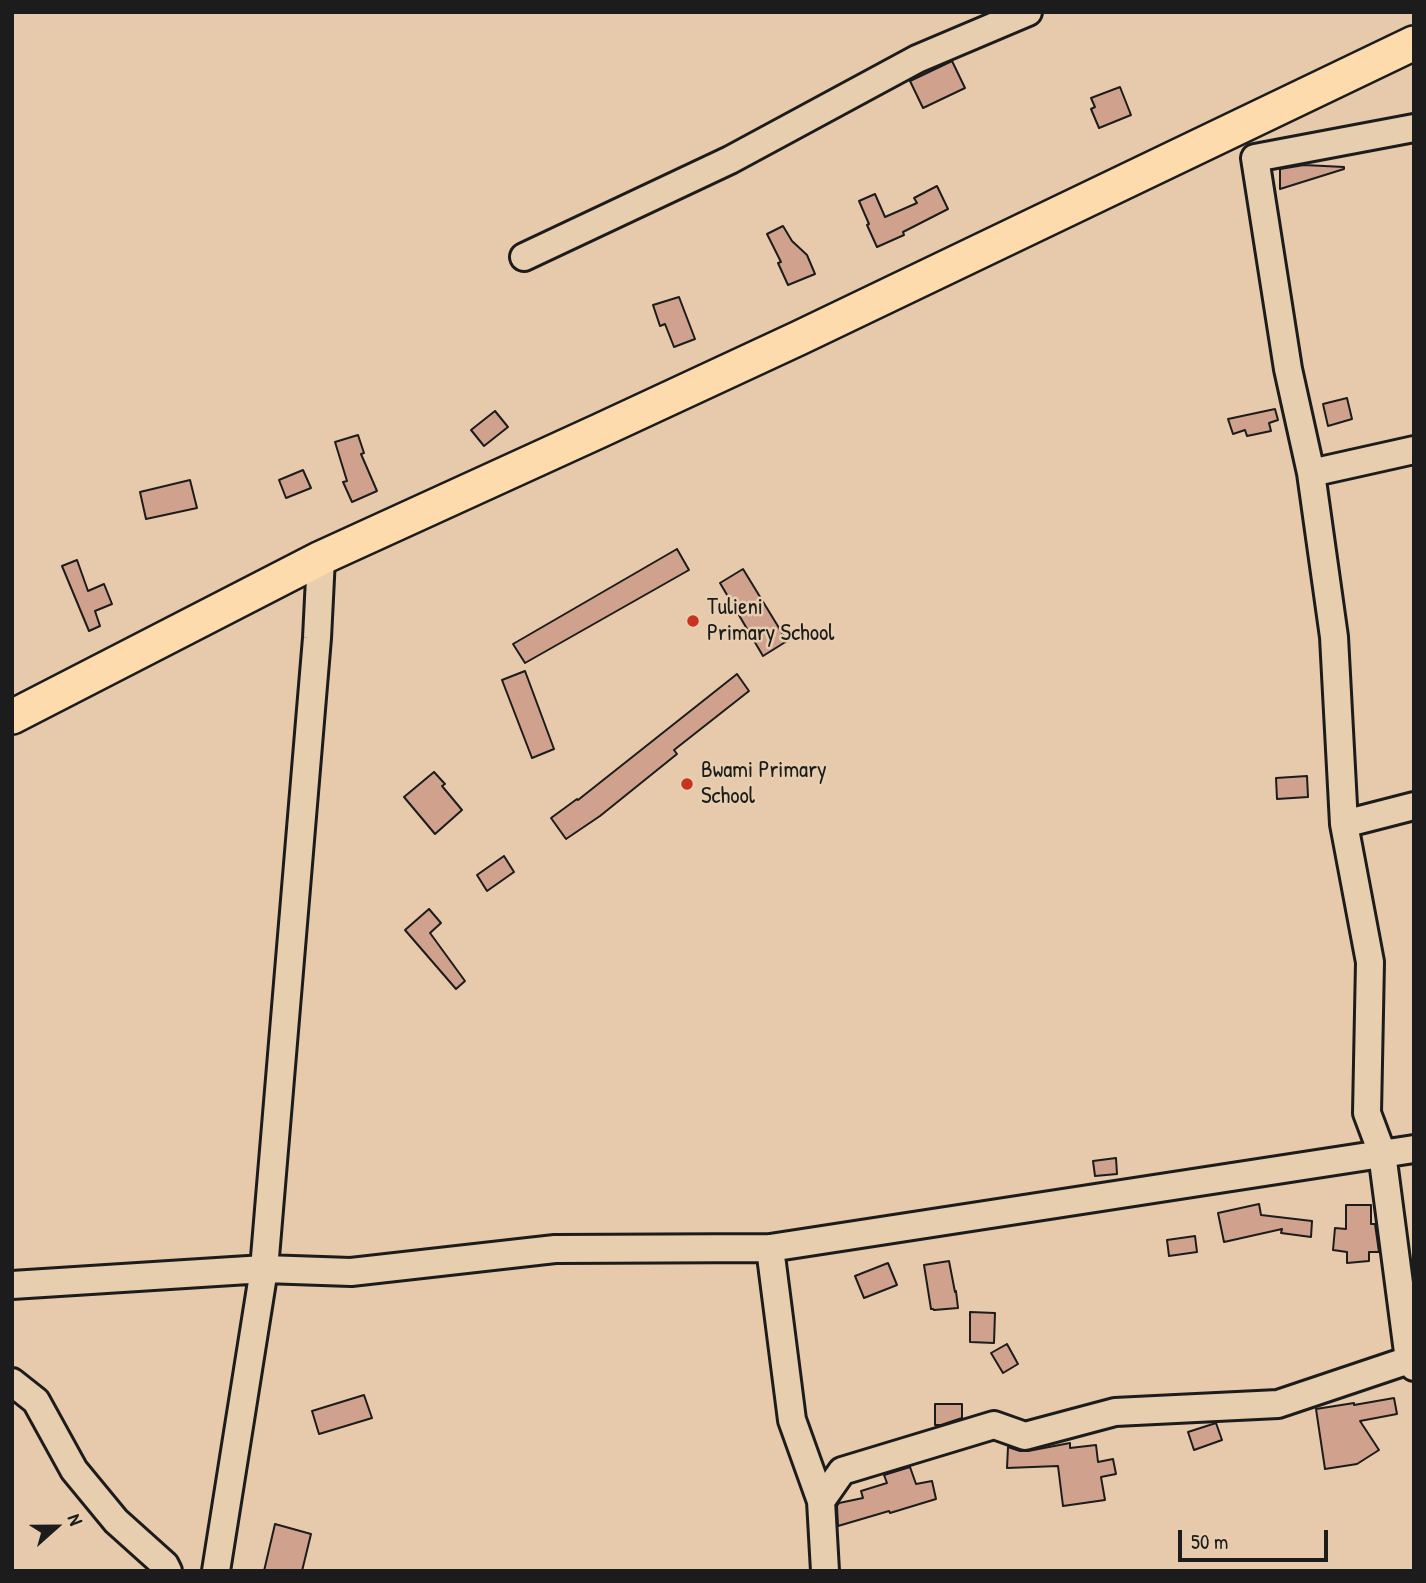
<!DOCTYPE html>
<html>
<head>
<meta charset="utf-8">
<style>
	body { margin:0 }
	#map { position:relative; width:1426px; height:1583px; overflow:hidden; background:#e7c9ab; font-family:"Patrick Hand",sans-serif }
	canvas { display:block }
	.frame { position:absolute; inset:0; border:14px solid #1c1c1c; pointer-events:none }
	.north { position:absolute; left:21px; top:1492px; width:70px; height:70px; -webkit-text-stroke:5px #e7ceaf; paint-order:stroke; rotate:69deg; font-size:19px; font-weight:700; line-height:28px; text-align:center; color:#1c1c1c }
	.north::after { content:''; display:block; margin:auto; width:24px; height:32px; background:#1c1c1c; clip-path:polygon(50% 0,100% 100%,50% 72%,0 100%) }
	.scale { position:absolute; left:1178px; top:1530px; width:150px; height:32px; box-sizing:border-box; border:4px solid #1c1c1c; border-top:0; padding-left:9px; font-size:21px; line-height:24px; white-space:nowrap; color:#1c1c1c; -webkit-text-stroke:5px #e7ceaf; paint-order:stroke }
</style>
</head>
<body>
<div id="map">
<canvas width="1426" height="1583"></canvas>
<div class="frame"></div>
<div class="north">N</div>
<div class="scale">50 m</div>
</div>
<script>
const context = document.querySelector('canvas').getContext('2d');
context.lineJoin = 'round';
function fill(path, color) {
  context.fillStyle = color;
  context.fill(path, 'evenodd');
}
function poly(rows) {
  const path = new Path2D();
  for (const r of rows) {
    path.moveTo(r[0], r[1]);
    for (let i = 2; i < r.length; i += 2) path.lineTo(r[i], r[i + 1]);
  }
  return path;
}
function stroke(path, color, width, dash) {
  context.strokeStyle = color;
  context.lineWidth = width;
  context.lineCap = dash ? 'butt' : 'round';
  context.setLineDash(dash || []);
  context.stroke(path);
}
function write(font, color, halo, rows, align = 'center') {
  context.font = font + ' "Patrick Hand",sans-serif';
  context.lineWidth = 5;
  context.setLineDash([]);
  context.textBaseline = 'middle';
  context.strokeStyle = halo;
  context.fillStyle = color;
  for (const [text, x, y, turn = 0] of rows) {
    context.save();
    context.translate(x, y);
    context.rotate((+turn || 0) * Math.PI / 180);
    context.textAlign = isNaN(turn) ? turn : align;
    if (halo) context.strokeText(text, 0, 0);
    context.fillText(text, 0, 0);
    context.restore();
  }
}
const building = poly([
	[952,61,965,88,923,108,910,81,952,61],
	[1120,87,1131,115,1099,128,1091,109,1095,107,1091,98,1120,87],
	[1304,165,1344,167,1344,169,1280,189,1280,169,1304,165],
	[937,186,948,209,903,232,904,235,877,247,867,225,869,224,859,201,875,194,885,217,917,203,914,198,937,186],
	[783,226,792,241,807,255,815,274,788,285,778,263,781,262,767,234,783,226],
	[679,297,695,339,674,347,665,324,660,326,653,305,679,297],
	[1347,398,1352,419,1328,426,1323,404,1347,398],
	[1275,409,1278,420,1269,423,1271,431,1247,436,1245,430,1233,434,1228,419,1275,409],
	[495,411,508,427,484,446,471,430,495,411],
	[358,435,364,453,361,454,377,491,352,502,343,482,347,481,335,442,358,435],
	[303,470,311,488,286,498,279,480,303,470],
	[190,480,197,508,146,519,140,492,190,480],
	[677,549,689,570,525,663,513,644,677,549],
	[77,560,88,591,104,584,112,604,95,611,100,626,89,631,62,566,77,560],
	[743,569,787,641,763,656,720,583,743,569],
	[525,671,554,749,532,758,502,680,525,671],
	[737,674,749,691,674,750,677,754,600,816,566,839,551,818,577,799,578,800,737,674],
	[434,772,445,784,442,786,462,810,435,834,404,797,434,772],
	[1307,776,1308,797,1277,799,1276,778,1307,776],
	[504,856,514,872,487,891,477,875,504,856],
	[429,909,441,923,430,933,465,981,456,989,405,930,429,909],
	[1116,1158,1117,1174,1095,1176,1093,1161,1116,1158],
	[1259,1204,1261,1215,1312,1221,1311,1237,1281,1233,1282,1229,1224,1242,1218,1213,1259,1204],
	[1346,1205,1371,1205,1371,1224,1375,1224,1379,1252,1369,1252,1369,1261,1347,1263,1347,1252,1333,1250,1335,1228,1346,1229,1346,1205],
	[1195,1236,1197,1252,1169,1256,1167,1240,1195,1236],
	[949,1261,955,1292,956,1291,958,1308,934,1310,933,1309,931,1309,924,1265,949,1261],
	[888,1263,897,1285,864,1298,855,1276,888,1263],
	[970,1312,995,1313,994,1343,970,1342,970,1312],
	[1007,1344,1018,1364,1003,1373,991,1353,1007,1344],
	[364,1395,372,1418,319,1434,312,1411,364,1395],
	[1394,1398,1397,1414,1360,1421,1379,1450,1357,1464,1325,1469,1316,1409,1354,1403,1354,1405,1394,1398],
	[935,1404,962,1404,962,1418,941,1425,935,1425,935,1404],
	[1216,1423,1222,1440,1194,1450,1188,1432,1216,1423],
	[1070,1443,1070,1448,1096,1445,1098,1462,1113,1459,1116,1474,1101,1477,1105,1500,1063,1506,1058,1466,1007,1468,1008,1447,1020,1451,1028,1451,1070,1443],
	[910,1467,916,1484,932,1481,936,1499,890,1513,889,1511,838,1526,837,1506,839,1503,863,1498,861,1491,887,1483,884,1475,910,1467],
	[275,1524,311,1534,302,1571,264,1571,275,1524]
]);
fill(building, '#d0a28d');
stroke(building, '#1c1c1c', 2);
const minor = poly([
	[1414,128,1255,158,1288,369,1311,473,1334,637,1344,824,1370,962,1367,1113,1382,1153,1409,1360,1414,1367],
	[524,257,730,160,917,59,1028,12],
	[1311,473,1414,450],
	[1344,824,1414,806],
	[770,1248,792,1420,821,1501,825,1571],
	[12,1285,264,1269,351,1272,555,1249,770,1248,1414,1149],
	[12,1382,36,1401,74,1470,116,1521,165,1565,168,1571],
	[821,1501,842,1471,994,1425,1025,1436,1115,1412,1278,1404,1409,1360,1414,1360],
	[216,1571,264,1269,317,638,321,558]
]);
const major = poly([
	[12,717,321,558,599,431,799,338,1414,43]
]);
stroke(minor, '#1c1c1c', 32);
stroke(major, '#1c1c1c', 38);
stroke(minor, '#e7ceaf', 26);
stroke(major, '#fedbac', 33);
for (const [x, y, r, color] of [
	[693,621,7,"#c8321e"],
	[687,784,7,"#c8321e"]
]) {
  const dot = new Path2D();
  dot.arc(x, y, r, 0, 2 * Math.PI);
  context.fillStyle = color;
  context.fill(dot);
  stroke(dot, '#e7ceaf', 2.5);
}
write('23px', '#1c1c1c', '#e7ceaf', [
	["Tulieni",707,608],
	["Primary School",707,634],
	["Bwami Primary",701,771],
	["School",701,797]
], 'left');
</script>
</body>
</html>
